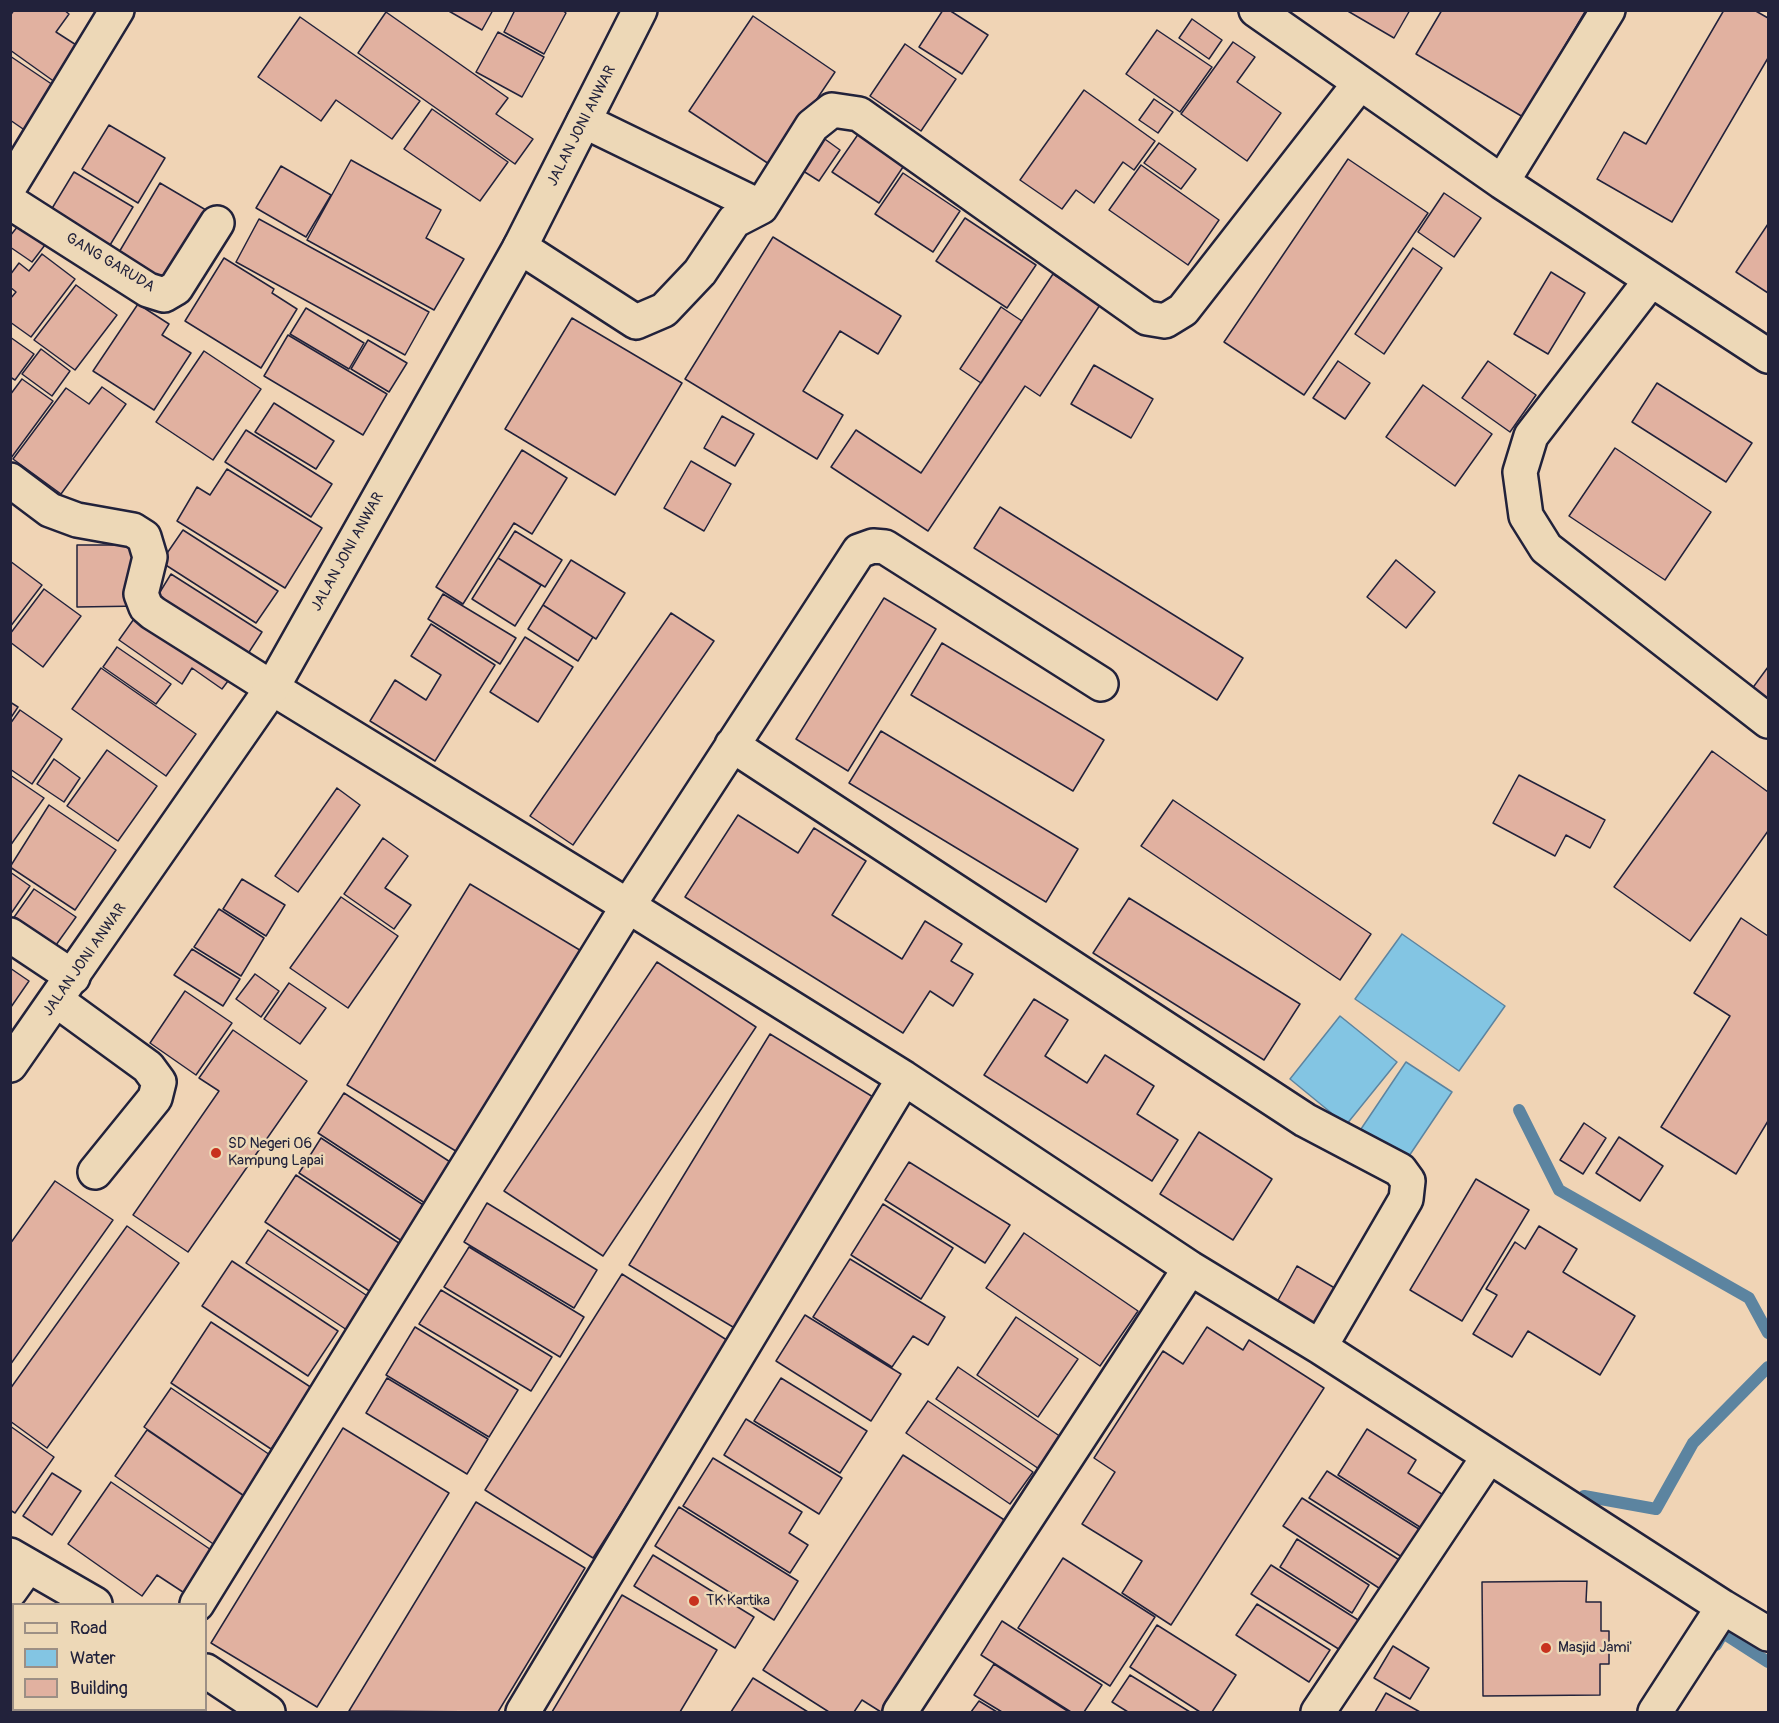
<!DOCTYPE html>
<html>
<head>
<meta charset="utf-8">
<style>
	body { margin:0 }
	#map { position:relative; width:1779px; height:1723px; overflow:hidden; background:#f0d4b5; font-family:Pangolin,sans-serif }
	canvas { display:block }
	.frame { position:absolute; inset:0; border:12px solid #22223b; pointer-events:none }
	.legend { position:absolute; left:12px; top:1603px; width:195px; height:108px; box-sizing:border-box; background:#edd8b7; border:2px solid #9c8f85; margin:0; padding:8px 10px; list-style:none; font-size:18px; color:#22223b }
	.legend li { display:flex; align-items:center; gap:12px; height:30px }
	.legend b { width:30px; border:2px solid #9c8f85 }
</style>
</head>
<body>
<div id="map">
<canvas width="1779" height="1723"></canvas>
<div class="frame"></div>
<ul class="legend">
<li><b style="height:8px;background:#edd8b7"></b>Road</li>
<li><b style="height:16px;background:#83c5e3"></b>Water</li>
<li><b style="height:16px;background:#e1b1a0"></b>Building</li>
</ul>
</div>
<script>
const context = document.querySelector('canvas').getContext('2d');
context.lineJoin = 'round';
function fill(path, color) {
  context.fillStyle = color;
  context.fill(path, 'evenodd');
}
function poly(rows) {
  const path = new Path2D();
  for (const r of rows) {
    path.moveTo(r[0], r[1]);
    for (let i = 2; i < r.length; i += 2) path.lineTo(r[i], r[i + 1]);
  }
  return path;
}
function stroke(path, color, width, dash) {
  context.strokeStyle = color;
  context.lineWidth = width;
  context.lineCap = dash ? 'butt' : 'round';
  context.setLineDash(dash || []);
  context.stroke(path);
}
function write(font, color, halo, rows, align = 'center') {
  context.font = font + ' Pangolin,sans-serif';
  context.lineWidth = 5;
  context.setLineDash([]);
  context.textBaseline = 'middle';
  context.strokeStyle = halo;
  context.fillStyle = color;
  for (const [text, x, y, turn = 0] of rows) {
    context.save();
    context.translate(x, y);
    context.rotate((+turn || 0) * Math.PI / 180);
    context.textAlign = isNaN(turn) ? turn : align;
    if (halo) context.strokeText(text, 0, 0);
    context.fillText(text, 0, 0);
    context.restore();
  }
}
const water = poly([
	[1402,934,1505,1006,1459,1071,1355,999,1402,934],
	[1340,1016,1397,1062,1346,1125,1290,1079,1340,1016],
	[1406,1062,1452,1092,1407,1159,1361,1129,1406,1062]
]);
fill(water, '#83c5e3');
stroke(water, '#5c84a0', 1.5);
stroke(poly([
	[1519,1110,1559,1190,1749,1298,1768,1333],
	[1584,1496,1656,1509,1693,1443,1768,1367],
	[1716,1645,1723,1633,1768,1662]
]), '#5c84a0', 12);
const building = poly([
	[14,10,64,10,69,14,56,32,84,50,59,85,10,50,10,16,14,10],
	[447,10,493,10,482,30,447,10],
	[515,10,562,10,566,13,544,54,504,32,515,10],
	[943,10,949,10,988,35,962,74,919,47,943,10],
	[1346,10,1410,10,1394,38,1346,10],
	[1442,10,1586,10,1523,117,1416,54,1442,10],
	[1724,10,1754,10,1768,18,1768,58,1672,222,1597,179,1624,132,1646,144,1724,10],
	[386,12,508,98,496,114,533,139,515,164,358,53,386,12],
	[753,16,835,72,772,166,689,111,753,16],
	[300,17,420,101,392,139,336,100,321,121,258,77,300,17],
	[1192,19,1222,40,1209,59,1179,38,1192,19],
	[1157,30,1212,67,1180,112,1126,74,1157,30],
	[498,32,544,57,522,97,476,72,498,32],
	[1233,42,1255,57,1237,82,1281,113,1247,161,1181,114,1233,42],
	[905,44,956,79,921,131,870,96,905,44],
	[10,56,56,87,26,131,10,120,10,56],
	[1084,90,1155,141,1134,170,1123,162,1094,203,1076,190,1062,209,1020,180,1084,90],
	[1154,99,1173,112,1158,133,1139,120,1154,99],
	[432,109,508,162,480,201,404,149,432,109],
	[109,125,165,158,138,203,82,169,109,125],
	[859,133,905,164,879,203,832,172,859,133],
	[822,137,840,150,819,181,800,169,822,137],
	[1159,143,1196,169,1181,189,1144,163,1159,143],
	[1348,159,1428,213,1304,395,1224,342,1348,159],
	[351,160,441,210,426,238,464,259,434,310,307,240,351,160],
	[1141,165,1219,220,1188,265,1109,210,1141,165],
	[281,166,331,195,306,237,256,208,281,166],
	[74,172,133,207,104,255,45,220,74,172],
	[903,173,960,211,933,252,875,214,903,173],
	[160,183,211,213,165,289,115,259,160,183],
	[1444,193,1481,218,1454,257,1418,232,1444,193],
	[965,218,1036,265,1007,308,936,261,965,218],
	[259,219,429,312,405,355,236,262,259,219],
	[22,221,48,241,32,262,10,247,10,236,22,221],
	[1768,224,1768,293,1736,272,1768,224],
	[773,237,901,316,878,354,840,331,803,391,843,415,817,459,685,379,773,237],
	[1413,248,1442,268,1384,354,1355,334,1413,248],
	[42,254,75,279,31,337,10,322,10,299,16,292,10,287,10,275,19,263,29,271,42,254],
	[224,258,274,289,272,293,297,309,261,368,185,321,224,258],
	[1551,272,1585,293,1548,354,1514,334,1551,272],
	[1053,274,1100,305,1040,396,1025,386,928,531,831,467,856,430,921,473,1053,274],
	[76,285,117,315,75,370,34,340,76,285],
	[138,304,169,324,162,335,191,353,154,410,93,371,138,304],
	[1001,307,1022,321,981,383,960,369,1001,307],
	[306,308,364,343,349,369,290,334,306,308],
	[572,318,682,383,615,495,505,429,572,318],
	[288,335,387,394,363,435,264,376,288,335],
	[10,337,34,354,15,380,10,377,10,337],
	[368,340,407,363,389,392,351,369,368,340],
	[41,349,70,371,52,396,22,374,41,349],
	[204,351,261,389,213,460,156,422,204,351],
	[1338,361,1370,383,1345,419,1313,398,1338,361],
	[1488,361,1536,395,1510,432,1462,398,1488,361],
	[1094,365,1153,399,1131,438,1071,404,1094,365],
	[22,379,53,401,11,458,10,395,22,379],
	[1657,383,1752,443,1726,482,1632,422,1657,383],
	[1423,385,1492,434,1455,486,1386,437,1423,385],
	[102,387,126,404,61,494,13,459,66,388,89,404,102,387],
	[274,403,334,441,316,469,255,432,274,403],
	[722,416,754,434,735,466,704,448,722,416],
	[246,430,332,484,311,517,225,462,246,430],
	[1615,448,1711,512,1665,580,1569,516,1615,448],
	[522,450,567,478,532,534,514,523,463,604,436,587,522,450],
	[691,461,731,484,704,531,664,508,691,461],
	[227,469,322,528,285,588,177,521,197,487,210,495,227,469],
	[1000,507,1243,658,1217,700,974,548,1000,507],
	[183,530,278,591,256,623,161,562,183,530],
	[515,531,562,560,545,587,498,558,515,531],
	[77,545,141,545,141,606,77,607,77,545],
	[498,558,541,585,515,626,472,599,498,558],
	[571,560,625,593,596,639,543,605,571,560],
	[1396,560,1435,592,1406,628,1367,597,1396,560],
	[10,561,42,585,10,627,10,561],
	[171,574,262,632,242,663,152,605,171,574],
	[44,589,81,616,43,667,10,642,10,634,44,589],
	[443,594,516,638,500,664,428,619,443,594],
	[884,598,936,629,848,771,796,739,884,598],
	[543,605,593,637,578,661,528,629,543,605],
	[141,609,234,673,222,689,192,668,182,684,119,640,141,609],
	[671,613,714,641,573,845,530,816,671,613],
	[431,624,495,665,435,761,370,721,395,680,426,700,441,675,411,656,431,624],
	[525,637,573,667,538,722,490,692,525,637],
	[942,643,1104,740,1073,791,911,695,942,643],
	[117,647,171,684,156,704,103,667,117,647],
	[1768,667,1768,713,1746,697,1768,667],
	[101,668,196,734,166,776,72,709,101,668],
	[10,702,18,707,10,719,10,702],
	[20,710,62,739,32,784,10,769,10,724,20,710],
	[881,731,1078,849,1046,902,849,783,881,731],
	[107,750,157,786,118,841,67,806,107,750],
	[1712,751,1768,792,1768,831,1690,941,1614,887,1712,751],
	[54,759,80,778,64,802,37,784,54,759],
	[10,775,44,798,10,846,10,775],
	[1519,775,1605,820,1590,848,1566,835,1555,856,1493,823,1519,775],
	[337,788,360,805,298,892,275,876,337,788],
	[1173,800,1371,934,1340,980,1141,846,1173,800],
	[49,805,116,850,75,910,10,867,49,805],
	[738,815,798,853,814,828,866,861,832,915,902,959,925,921,962,944,951,961,973,974,953,1006,930,991,903,1033,685,897,738,815],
	[383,838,408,856,385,888,411,905,394,929,344,894,383,838],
	[10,872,30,886,10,915,10,872],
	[242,879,285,905,266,936,223,909,242,879],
	[470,884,588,955,464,1156,347,1085,470,884],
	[34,889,76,917,51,952,10,923,34,889],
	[341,897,398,936,348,1008,290,968,341,897],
	[1129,898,1300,1004,1264,1060,1093,953,1129,898],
	[219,909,264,938,241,976,194,947,219,909],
	[1741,918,1768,936,1768,1121,1736,1174,1661,1127,1730,1016,1694,993,1741,918],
	[192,949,240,979,223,1006,174,975,192,949],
	[657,962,756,1027,603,1256,504,1191,657,962],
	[10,968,29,981,11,1007,10,1006,10,968],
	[255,974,279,991,261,1017,236,999,255,974],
	[289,983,326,1008,300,1044,264,1019,289,983],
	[185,991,232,1023,196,1075,150,1043,185,991],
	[1034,999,1068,1020,1045,1056,1087,1083,1105,1055,1154,1086,1137,1114,1178,1140,1152,1181,984,1075,1034,999],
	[233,1030,307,1081,188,1252,133,1215,219,1091,199,1078,233,1030],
	[770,1034,878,1100,738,1330,629,1265,770,1034],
	[344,1093,461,1169,434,1209,318,1133,344,1093],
	[1584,1123,1606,1138,1583,1174,1560,1160,1584,1123],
	[1199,1132,1272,1179,1233,1240,1160,1194,1199,1132],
	[1619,1137,1663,1166,1640,1201,1596,1173,1619,1137],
	[321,1138,434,1212,411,1247,299,1173,321,1138],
	[909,1162,1010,1225,985,1263,885,1200,909,1162],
	[296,1175,411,1251,380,1298,265,1222,296,1175],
	[1476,1179,1529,1210,1462,1321,1410,1290,1476,1179],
	[55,1181,113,1220,10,1365,10,1244,55,1181],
	[487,1203,597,1270,574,1308,464,1242,487,1203],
	[883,1204,953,1248,921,1299,851,1255,883,1204],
	[127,1226,179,1263,47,1448,10,1421,10,1389,127,1226],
	[1539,1226,1577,1249,1563,1272,1635,1316,1600,1375,1528,1331,1512,1357,1473,1334,1497,1295,1486,1289,1515,1242,1525,1249,1539,1226],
	[268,1230,375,1301,353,1334,246,1263,268,1230],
	[1024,1233,1138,1311,1100,1366,986,1288,1024,1233],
	[469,1247,584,1317,560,1357,444,1287,469,1247],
	[850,1259,945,1317,928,1345,913,1336,892,1367,813,1317,850,1259],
	[232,1261,338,1331,308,1376,202,1306,232,1261],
	[1297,1266,1345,1294,1324,1329,1277,1302,1297,1266],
	[622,1274,730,1342,593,1558,485,1490,622,1274],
	[441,1290,552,1357,531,1391,419,1324,441,1290],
	[805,1315,901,1374,871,1421,776,1361,805,1315],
	[1016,1317,1078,1359,1038,1417,977,1375,1016,1317],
	[211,1322,312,1388,271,1449,171,1383,211,1322],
	[415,1327,518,1390,489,1437,386,1375,415,1327],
	[1207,1327,1243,1350,1249,1340,1324,1388,1171,1625,1122,1593,1142,1561,1082,1524,1115,1472,1094,1458,1163,1351,1183,1364,1207,1327],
	[958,1367,1064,1439,1042,1471,936,1399,958,1367],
	[387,1378,488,1439,467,1474,366,1413,387,1378],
	[781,1378,867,1431,840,1473,754,1421,781,1378],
	[171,1388,276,1459,249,1499,144,1427,171,1388],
	[928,1401,1033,1472,1010,1504,906,1433,928,1401],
	[746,1419,842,1478,819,1514,724,1455,746,1419],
	[10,1426,54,1457,15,1513,10,1510,10,1426],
	[343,1428,449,1493,317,1707,211,1643,343,1428],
	[1367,1429,1416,1460,1408,1473,1445,1496,1423,1529,1338,1475,1367,1429],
	[147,1430,254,1503,222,1550,115,1476,147,1430],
	[903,1455,1006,1521,881,1712,862,1700,854,1712,829,1712,763,1670,903,1455],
	[713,1458,802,1512,789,1533,808,1545,790,1573,683,1506,713,1458],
	[1327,1471,1422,1531,1405,1559,1309,1498,1327,1471],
	[52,1473,81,1491,52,1535,23,1516,52,1473],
	[111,1482,220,1556,192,1598,157,1575,142,1596,68,1544,111,1482],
	[1302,1498,1401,1561,1382,1590,1283,1526,1302,1498],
	[476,1502,585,1568,498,1712,349,1711,476,1502],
	[679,1507,798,1581,774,1620,655,1546,679,1507],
	[1297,1539,1369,1585,1352,1613,1280,1567,1297,1539],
	[653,1555,754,1617,735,1648,634,1586,653,1555],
	[1063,1558,1155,1617,1110,1686,1018,1628,1063,1558],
	[1271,1565,1363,1623,1345,1653,1251,1594,1271,1565],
	[1587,1581,1586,1602,1601,1602,1601,1631,1609,1631,1609,1664,1600,1664,1600,1695,1483,1696,1482,1582,1587,1581],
	[622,1595,717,1650,680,1712,552,1712,622,1595],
	[1257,1604,1330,1650,1309,1682,1236,1635,1257,1604],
	[1002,1621,1102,1685,1084,1712,1071,1712,981,1655,1002,1621],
	[1157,1625,1236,1675,1212,1712,1200,1712,1130,1667,1157,1625],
	[1393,1646,1429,1668,1410,1699,1374,1678,1393,1646],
	[994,1664,1069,1712,1002,1712,974,1695,994,1664],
	[14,1674,14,1710,62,1710,60,1712,10,1712,10,1679,14,1674],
	[1130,1675,1190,1712,1128,1712,1112,1702,1130,1675],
	[753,1678,808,1712,731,1712,753,1678],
	[1386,1693,1420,1712,1375,1712,1386,1693],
	[979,1701,997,1712,971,1712,979,1701],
	[81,1710,131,1710,130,1712,86,1712,81,1710]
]);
fill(building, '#e1b1a0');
stroke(building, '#22223b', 1.5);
const minor = poly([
	[1256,10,1502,182,1768,356],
	[1502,182,1608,10],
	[10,186,117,10],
	[10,202,148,290,164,295,176,288,217,223],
	[761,207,812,126,832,110,859,114,1147,318,1165,321,1183,310,1360,83],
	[520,247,636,322,664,310,700,272,734,221,761,207,584,121],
	[1651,280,1531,436,1520,472,1526,516,1546,548,1768,721],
	[10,480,50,510,77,520,133,530,144,537,150,557,141,594,146,607,153,613,272,688,628,906,904,1078,1190,1268,1320,1347,1489,1456,1318,1712],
	[732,745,1305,1120,1400,1170,1408,1181,1406,1199,1320,1347],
	[10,935,73,977],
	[56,1000,148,1067,159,1082,155,1098,95,1172],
	[1489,1456,1723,1607,1655,1712],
	[10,1555,95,1604],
	[10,1591,28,1566],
	[197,1604,628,906,859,551,873,546,885,547,1101,684],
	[1723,1607,1768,1634],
	[206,1671,268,1712],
	[523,1712,904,1078],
	[900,1712,1190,1268]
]);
const major = poly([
	[10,1065,272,688,520,247,640,10]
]);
stroke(minor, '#22223b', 38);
stroke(major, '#22223b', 38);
stroke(minor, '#edd8b7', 33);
stroke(major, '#edd8b7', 33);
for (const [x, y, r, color] of [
	[216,1153,6,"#c8321e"],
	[694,1601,6,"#c8321e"],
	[1546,1648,6,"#c8321e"]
]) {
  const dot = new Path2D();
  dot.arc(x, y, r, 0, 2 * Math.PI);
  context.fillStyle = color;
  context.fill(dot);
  stroke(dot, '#edd8b7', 2);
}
write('15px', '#22223b', '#edd8b7', [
	["JALAN JONI ANWAR",582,126,-63],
	["GANG GARUDA",110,263,31],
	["JALAN JONI ANWAR",348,552,-61],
	["JALAN JONI ANWAR",85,960,-55]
]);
write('15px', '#22223b', '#edd8b7', [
	["SD Negeri 06",228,1144],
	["Kampung Lapai",228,1161],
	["TK Kartika",706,1601],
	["Masjid Jami'",1558,1648]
], 'left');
</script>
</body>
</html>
